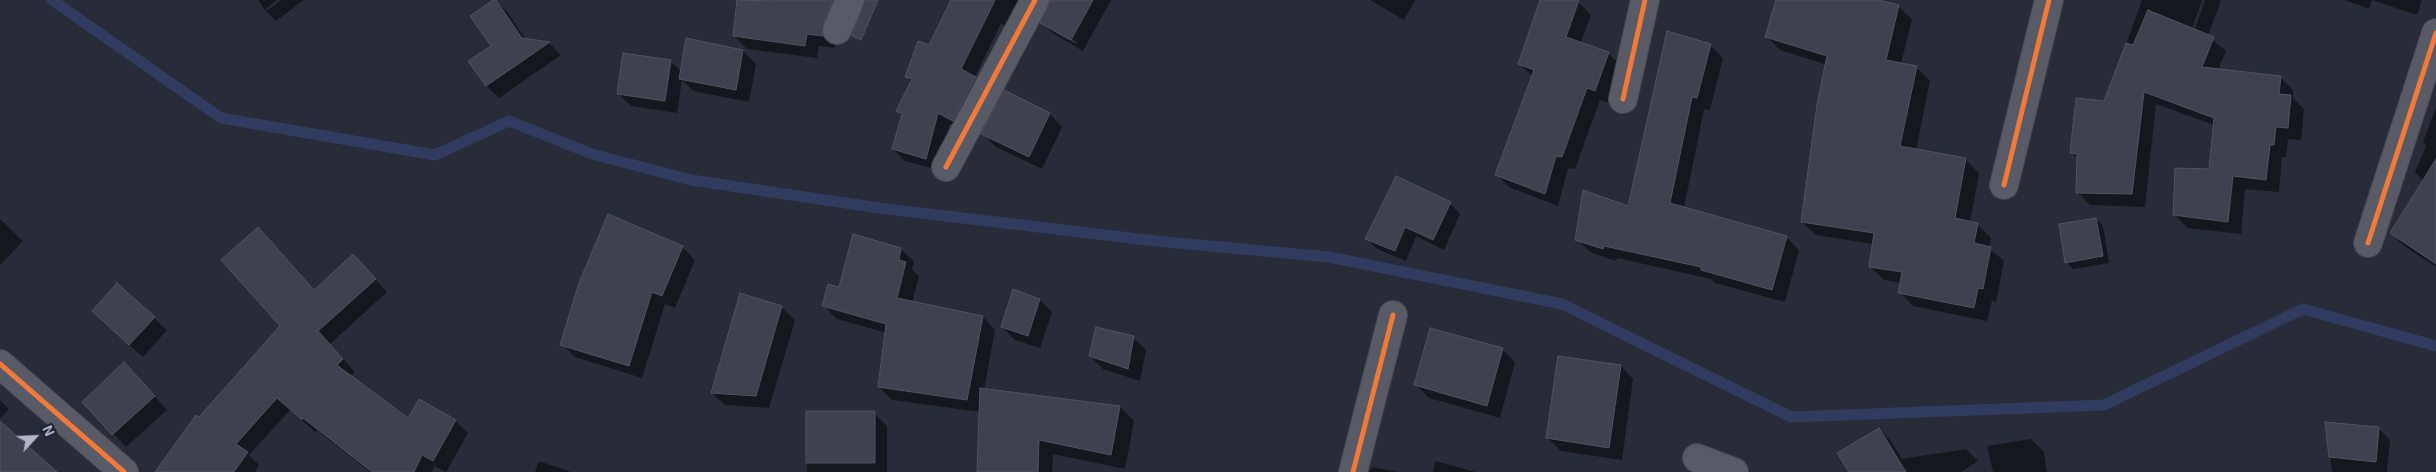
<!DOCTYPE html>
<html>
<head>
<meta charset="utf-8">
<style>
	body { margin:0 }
	#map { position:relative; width:2436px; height:472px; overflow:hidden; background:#272c38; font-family:"Exo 2",sans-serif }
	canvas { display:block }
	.north { position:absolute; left:10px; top:412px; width:50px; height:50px; -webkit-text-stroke:4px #1a2032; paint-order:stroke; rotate:65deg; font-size:14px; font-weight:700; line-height:20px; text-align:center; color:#b1b6c9 }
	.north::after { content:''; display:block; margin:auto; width:18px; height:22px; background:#b1b6c9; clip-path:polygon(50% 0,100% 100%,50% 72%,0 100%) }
</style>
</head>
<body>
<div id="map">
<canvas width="2436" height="472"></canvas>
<div class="north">N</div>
</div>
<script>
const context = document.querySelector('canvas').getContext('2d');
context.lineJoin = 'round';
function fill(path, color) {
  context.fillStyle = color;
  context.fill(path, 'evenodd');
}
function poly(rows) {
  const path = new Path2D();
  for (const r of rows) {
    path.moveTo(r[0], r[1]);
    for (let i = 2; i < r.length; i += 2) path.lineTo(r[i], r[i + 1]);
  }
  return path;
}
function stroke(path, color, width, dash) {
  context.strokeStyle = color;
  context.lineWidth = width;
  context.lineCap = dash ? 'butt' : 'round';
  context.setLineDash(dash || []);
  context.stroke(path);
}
fill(poly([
	[258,0,277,0,265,10],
	[281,0,304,0,276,21,266,11],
	[495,0,508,13,526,40,549,43,561,55,499,98,486,86,493,46],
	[738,0,759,0,826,9,839,22,835,48,819,46,817,58,747,49,734,36],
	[953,0,1037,0,1008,28,1001,23,975,77,987,89,965,132,950,124,938,170,905,161,893,149,902,116,897,111,912,82,906,76,929,47],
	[1052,0,1111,0,1083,51,1054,34,1042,23],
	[1054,29,1077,42,1076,44,1054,32],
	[1370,0,1415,0,1404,20],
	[1542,0,1571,0,1578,2,1591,15,1581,42,1608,53,1621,66,1608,103,1600,100,1575,169,1568,168,1558,206,1509,187,1496,174,1532,76,1519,63],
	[1778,0,1873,0,1898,6,1912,19,1901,64,1917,68,1930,81,1916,150,1965,159,1979,173,1970,223,1977,224,1991,238,1989,248,2004,261,1996,302,1992,300,1987,321,1913,306,1900,292,1902,283,1884,280,1870,267,1873,244,1816,235,1802,222,1827,65,1780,50,1766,36],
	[2142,0,2202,0,2190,34,2193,35,2205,0,2221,0,2208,36,2226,51,2218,70,2280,77,2293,90,2293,98,2304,109,2301,140,2288,139,2286,157,2282,157,2279,192,2245,189,2241,234,2187,228,2175,215,2210,170,2214,125,2156,104,2145,207,2090,205,2077,192,2078,159,2072,153,2105,102],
	[2344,0,2372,0,2369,9],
	[2372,0,2422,0,2417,15],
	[1710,45,1723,58,1710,110,1704,109,1684,208,1786,237,1799,250,1785,302,1715,283,1711,279,1617,258,1616,261,1590,252,1577,239,1629,208],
	[743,51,756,64,749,102,693,91,682,80,677,113,631,106,618,93,670,61,682,72],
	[1005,92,1050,114,1062,127,1042,169,996,147,983,134],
	[2436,107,2436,187,2427,184,2415,172,2426,146,2423,142],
	[1450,203,1460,214,1444,250,1416,236,1406,261,1377,249,1367,239],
	[0,219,23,241,0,265],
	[2096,219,2103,226,2109,263,2073,269,2066,262],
	[2436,229,2436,267,2404,246,2391,233],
	[682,247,695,260,675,308,665,304,642,378,575,357,562,344],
	[901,249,914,262,912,269,919,276,912,303,983,317,995,330,984,390,1120,407,1134,421,1125,469,1053,454,1052,472,978,472,981,412,892,400,879,387,887,333,837,319,824,306,840,288],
	[365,268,387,292,330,344,355,372,350,376,409,420,455,421,468,433,446,472,434,466,432,472,370,472,316,430,315,432,290,410,249,455,259,465,255,472,156,472,199,419,315,291],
	[741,295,782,308,795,320,769,408,725,405,712,393],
	[1040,300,1052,312,1040,348,1015,340,1002,327],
	[154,318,167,330,143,357,106,324],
	[1133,338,1146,350,1140,381,1103,369,1090,356],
	[1502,349,1515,362,1500,418,1429,398,1416,385],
	[1621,366,1633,379,1622,460,1561,451,1548,438],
	[137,377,167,410,126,447,84,403],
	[0,400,9,409,0,419],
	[807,413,874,413,887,426,887,472,807,472],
	[2326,424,2379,429,2390,440,2387,472,2332,472],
	[1879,429,1892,442,1902,459,1966,449,1978,461,1961,472,1850,472],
	[2031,439,2044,452,2047,472,1993,472,1987,446],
	[539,461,571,472,535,472],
	[1435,461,1476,472,1433,472],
	[1372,467,1397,472,1369,472]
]), '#0007');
stroke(poly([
	[52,0,221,118,435,155,509,121,592,154,691,180,879,208,1156,241,1329,257,1562,304,1791,417,2104,405,2303,309,2436,346]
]), '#313b60', 11);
const building = poly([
	[493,0,496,0,522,38,550,42,486,86,468,61,491,46,470,16,493,0],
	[737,0,776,1,774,0,833,0,823,24,823,36,807,34,805,46,733,36,737,0],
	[865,0,878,0,861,40,852,36,865,0],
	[951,0,995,0,961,69,976,77,953,121,938,113,926,159,892,149,902,114,896,111,912,79,905,77,918,41,929,45,951,0],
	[1051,0,1093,0,1071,40,1040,23,1051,0],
	[1540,0,1579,0,1566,37,1609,52,1595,91,1587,88,1562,157,1556,156,1545,194,1495,175,1534,70,1518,64,1540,0],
	[1776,0,1878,0,1899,5,1886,60,1917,66,1900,146,1966,158,1955,218,1978,223,1974,243,1991,247,1983,289,1978,288,1974,308,1898,293,1902,272,1869,267,1874,233,1801,222,1817,105,1827,56,1765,37,1776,0],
	[2148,10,2214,37,2202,67,2281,76,2279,94,2291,95,2288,128,2276,127,2274,145,2270,145,2266,180,2233,176,2228,222,2173,215,2175,168,2209,169,2214,118,2144,92,2132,194,2076,193,2077,154,2070,153,2076,98,2104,101,2126,43,2133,45,2148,10],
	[1667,31,1711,44,1697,98,1692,97,1670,203,1787,236,1772,290,1701,270,1701,267,1604,246,1603,249,1575,240,1583,190,1628,206,1667,31],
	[686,38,743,50,736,90,679,79,686,38],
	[623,53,671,60,665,101,617,94,623,53],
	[1004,90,1050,113,1029,157,981,134,1004,90],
	[2436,159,2436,264,2390,233,2436,159],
	[1396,176,1451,202,1433,240,1405,227,1395,251,1365,239,1396,176],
	[608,214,683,246,662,296,652,292,629,366,560,345,579,283,608,214],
	[2096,218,2103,256,2065,263,2059,224,2096,218],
	[258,227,314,290,353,254,376,279,318,331,343,359,337,365,408,418,419,399,456,420,433,461,422,455,414,472,372,472,303,418,302,420,277,398,236,444,248,452,234,472,155,472,196,415,199,417,280,326,221,260,258,227],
	[853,234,901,248,899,260,906,262,897,298,983,316,967,400,878,387,886,324,822,306,828,284,839,287,853,234],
	[117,283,155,317,129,345,92,311,117,283],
	[1013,289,1040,299,1028,336,1001,327,1013,289],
	[740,293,782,306,756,396,711,393,740,293],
	[1096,327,1134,336,1128,369,1089,356,1096,327],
	[1430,328,1503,348,1487,406,1414,385,1430,328],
	[1558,356,1621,365,1609,448,1546,438,1558,356],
	[124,362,155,396,112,435,82,402,124,362],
	[980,388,1120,406,1111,455,1039,440,1038,472,977,472,980,388],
	[806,411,875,411,875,463,806,463,806,411],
	[0,421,57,472,0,472,0,421],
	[2325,422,2379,427,2376,462,2329,457,2325,422],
	[1879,428,1906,472,1849,472,1837,453,1879,428]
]);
fill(building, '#3f424e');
stroke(building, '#4f535f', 1);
const minor = poly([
	[837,30,850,0],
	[1623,99,1645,0],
	[946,167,1035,0],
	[2004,185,2049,0],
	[2368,243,2436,33],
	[0,364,124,472],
	[1697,458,1734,472],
	[1353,472,1393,315]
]);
stroke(minor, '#444750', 30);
stroke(minor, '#585a65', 28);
stroke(poly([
	[1623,99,1645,0],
	[946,167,1035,0],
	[2004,185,2049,0],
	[2368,243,2436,33],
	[0,364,124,472],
	[1353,472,1393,315]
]), '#f17a3a', 5);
</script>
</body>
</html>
